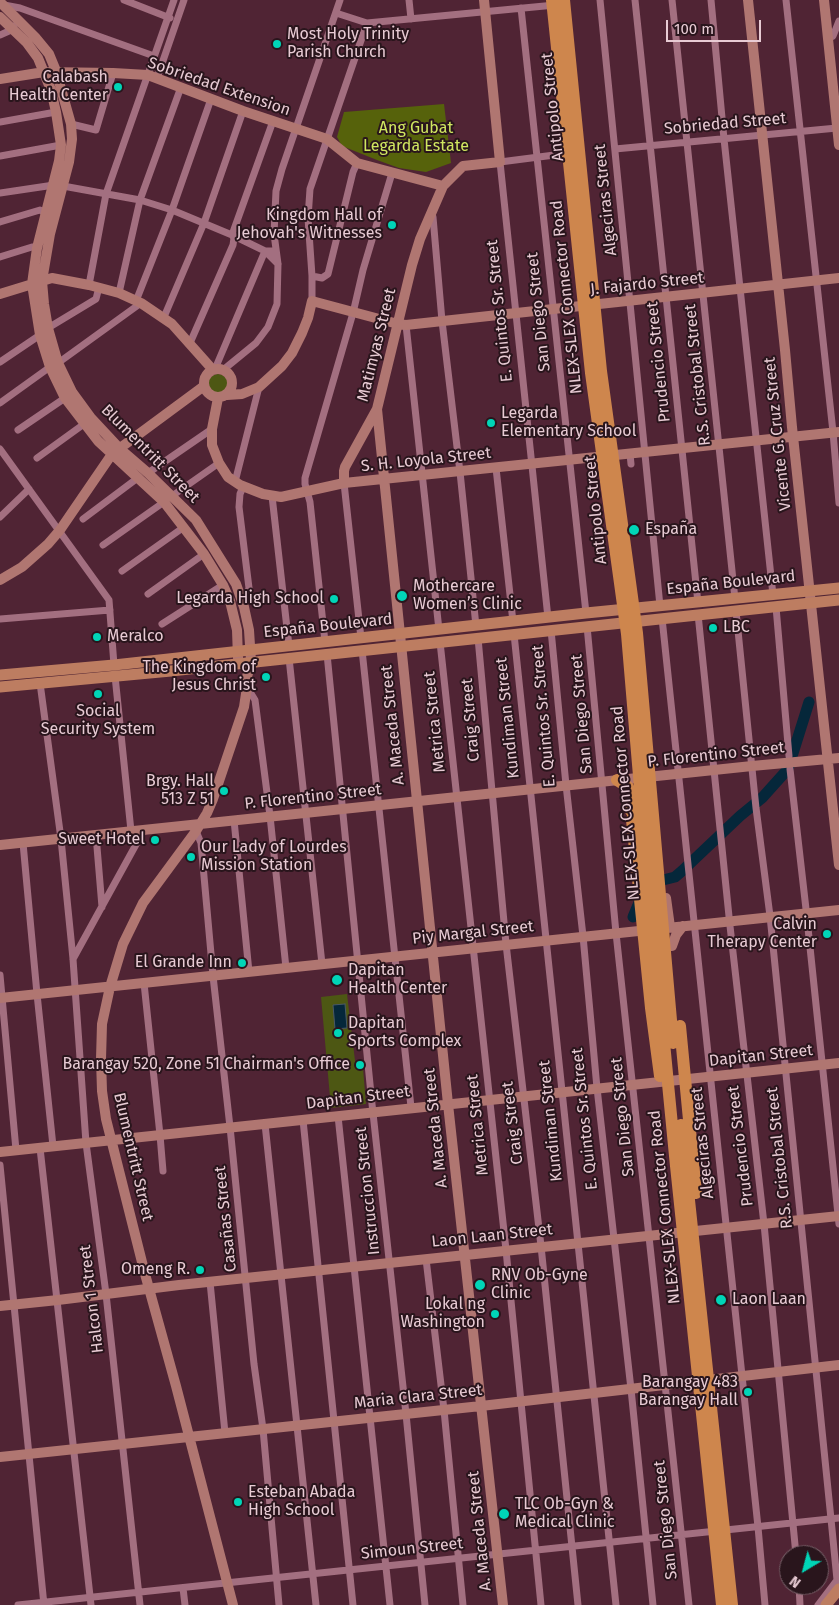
<!DOCTYPE html>
<html>
<head>
<meta charset="utf-8">
<style>
	body { margin:0 }
	#map { position:relative; width:839px; height:1605px; overflow:hidden; background:#502434; font-family:"Fira Sans",sans-serif }
	canvas { display:block }
	.north { position:absolute; left:779px; top:1545px; width:50px; height:50px; box-sizing:border-box; background:#29151c; border:1px solid #755e66; border-radius:50%; rotate:217deg; font-size:14px; font-weight:700; line-height:20px; text-align:center; color:#e8cbd4 }
	.north::after { content:''; display:block; margin:auto; width:18px; height:22px; background:#00d5b7; clip-path:polygon(50% 0,100% 100%,50% 72%,0 100%) }
	.scale { position:absolute; left:666px; top:20px; width:95px; height:22px; box-sizing:border-box; border:2px solid #e8cbd4; border-top:0; padding-left:6px; font-size:15px; line-height:18px; white-space:nowrap; color:#e8cbd4; -webkit-text-stroke:4px #29151c; paint-order:stroke }
</style>
</head>
<body>
<div id="map">
<canvas width="839" height="1605"></canvas>
<div class="north">N</div>
<div class="scale">100 m</div>
</div>
<script>
const context = document.querySelector('canvas').getContext('2d');
context.lineJoin = 'round';
function fill(path, color) {
  context.fillStyle = color;
  context.fill(path, 'evenodd');
}
function poly(rows) {
  const path = new Path2D();
  for (const r of rows) {
    if (r.length === 3) {
      path.moveTo(r[0] + r[2], r[1]);
      path.arc(r[0], r[1], r[2], 0, 2 * Math.PI);
      continue;
    }
    path.moveTo(r[0], r[1]);
    for (let i = 2; i < r.length; i += 2) path.lineTo(r[i], r[i + 1]);
  }
  return path;
}
function stroke(path, color, width, dash) {
  context.strokeStyle = color;
  context.lineWidth = width;
  context.lineCap = dash ? 'butt' : 'round';
  context.setLineDash(dash || []);
  context.stroke(path);
}
function write(font, color, halo, rows, align = 'center') {
  context.font = font + ' "Fira Sans",sans-serif';
  context.lineWidth = 4;
  context.setLineDash([]);
  context.textBaseline = 'middle';
  context.strokeStyle = halo;
  context.fillStyle = color;
  for (const [text, x, y, turn = 0] of rows) {
    context.save();
    context.translate(x, y);
    context.rotate((+turn || 0) * Math.PI / 180);
    context.textAlign = isNaN(turn) ? turn : align;
    if (halo) context.strokeText(text, 0, 0);
    context.fillText(text, 0, 0);
    context.restore();
  }
}
fill(poly([
	[218,384,10],
	[347,994,356,1069,363,1068,366,1104,331,1108,321,997]
]), '#4d5713');
fill(poly([
	[444,104,451,163,426,172,399,168,377,160,342,146,337,137,344,112]
]), '#56620b');
const water = poly([
	[345,1004,347,1028,335,1029,333,1005,345,1004]
]);
fill(water, '#05273a');
stroke(water, '#495868', 1);
stroke(poly([
	[651,883,675,877,682,871,740,816,762,798,788,769,809,702],
	[633,917,641,898]
]), '#05273a', 11);
stroke(poly([
	[124,0,170,18],
	[409,0,411,19],
	[600,0,660,606],
	[635,0,698,603],
	[672,0,735,599],
	[711,0,724,139,773,595],
	[786,0,833,432,839,503],
	[4,5,20,8,154,56],
	[521,8,586,613],
	[336,13,367,23,555,5],
	[0,35,9,31,14,26],
	[829,38,833,36,839,21],
	[157,78,184,0],
	[0,122,56,112],
	[71,124,96,130,113,73],
	[615,149,837,128],
	[0,156,61,145],
	[0,193,54,185,63,186,140,200,172,210,232,235,265,251,276,251],
	[430,214,433,217,442,321,460,472,476,626],
	[0,222,40,210,45,213],
	[0,257,32,247,37,248],
	[312,276,322,278,328,274,353,172,357,163],
	[89,285,106,194,174,0],
	[119,293,140,200,181,87],
	[136,301,172,210,211,99],
	[312,301,312,276,308,218,310,189,367,23],
	[164,317,204,223,243,111],
	[406,325,439,630],
	[48,328,96,299,99,287],
	[190,343,233,245,234,238,232,235,273,121],
	[0,362,40,335],
	[58,363,141,303],
	[215,369,265,251,278,264],
	[223,370,256,343,268,327,277,304,278,264,274,234,276,191,282,169,340,0],
	[0,403,50,367],
	[18,430,65,398],
	[0,449,109,600,114,665],
	[630,454,631,464],
	[37,458,84,424],
	[496,468,513,622],
	[148,473,212,429],
	[235,482,259,387],
	[344,483,361,638],
	[243,487,240,494,239,507,249,588,244,606],
	[172,496,219,463],
	[272,496,289,646],
	[0,517,29,489],
	[83,519,139,477],
	[103,545,164,502],
	[122,571,184,527],
	[148,594,204,554],
	[776,607,789,756],
	[736,611,756,808,770,916,831,1519,837,1580,839,1582],
	[698,614,730,926,764,1224,796,1555],
	[548,618,500,162,570,153],
	[662,618,758,1527,765,1605],
	[0,619,110,610],
	[162,624,223,585],
	[587,626,616,933,689,1605],
	[551,630,566,785,583,936,597,1088,631,1389,653,1605],
	[514,634,616,1605],
	[478,638,506,944,541,1246,578,1605],
	[325,642,310,502,305,484,305,478,353,313,363,270,392,173],
	[440,642,506,1250,541,1605],
	[362,650,411,1107],
	[327,654,372,1104,406,1414,425,1605],
	[289,658,322,964],
	[115,676,131,831],
	[40,683,61,839,73,959,86,1143,106,1294,140,1605],
	[247,687,255,700,270,816,286,968],
	[790,769,806,909,839,1224],
	[234,820,249,972],
	[196,831,201,843,213,976,230,1127,254,1364,263,1429,279,1605],
	[96,835,102,907],
	[23,843,37,994,53,1146],
	[73,959,144,830],
	[0,975,16,1150],
	[144,983,160,1135,163,1171],
	[338,1116,390,1605],
	[303,1120,353,1605],
	[265,1124,316,1605],
	[40,1148,91,1605],
	[0,1165,44,1605],
	[426,1259,444,1410,463,1605],
	[210,1282,225,1433],
	[799,1585,800,1605],
	[183,1588,185,1605],
	[18,1605,839,1518],
	[818,1605,837,1580]
]), '#a36f80', 7);
stroke(poly([
	[748,0,785,350,792,427,839,865],
	[824,0,839,145],
	[0,2,35,37,49,54,56,71,71,124,72,139,69,162,50,234,42,281,44,304,48,328,58,363,72,392,91,418,119,448,148,473,196,520,236,584,244,607,249,630,251,661,247,677,247,687,244,707,213,799,207,813,196,831,143,903,123,944,110,987,102,1024,101,1059,102,1091,106,1119,145,1274,176,1386,233,1605],
	[0,17,27,43,38,58,51,90,56,112,61,145,59,161,37,248,32,284,40,335,50,367,65,398,98,441,164,502,204,554,223,585,230,601,237,630,238,658],
	[0,79,44,72,113,73,148,75,243,111,327,139,357,163,443,186,463,166,500,162,484,0],
	[0,294,52,278,89,285,119,293,141,303,172,324,213,370],
	[218,383,14],
	[227,395,242,394,259,387,282,366,292,353,302,333,308,318,312,301,398,324,406,325,839,278],
	[218,398,212,429,212,445,219,463,228,477,240,485,263,494,281,497,344,483,839,432],
	[377,409,448,1104,503,1605],
	[344,483,344,471,345,467,377,409,412,265,420,239,443,186],
	[0,580,22,567,48,544,60,530,112,454,204,386],
	[0,845,752,766,839,758],
	[666,898,670,927],
	[672,946,676,935,683,926],
	[0,998,839,910],
	[0,1152,839,1063],
	[0,1306,58,1300,179,1285,839,1216],
	[0,1457,481,1406,839,1365]
]), '#b07671', 10);
stroke(poly([
	[0,675,114,665,586,613,839,588],
	[0,687,171,671,839,600],
	[826,1605,839,1589]
]), '#bd7d61', 11);
stroke(poly([
	[552,0,591,373,627,634,645,847,676,1166,722,1605],
	[564,0,601,371,637,633,673,1043],
	[617,780,628,787,631,811],
	[639,796,632,820,651,1008,660,1076],
	[680,1026,696,1193],
	[681,1125,732,1605]
]), '#ce864d', 12);
for (const [x, y, r, color] of [
	[277,44,5,"#00d5b7"],
	[118,87,5,"#00d5b7"],
	[392,225,5,"#00d5b7"],
	[491,423,5,"#00d5b7"],
	[634,530,6,"#00d5b7"],
	[402,596,6,"#00d5b7"],
	[334,599,5,"#00d5b7"],
	[713,628,5,"#00d5b7"],
	[97,637,5,"#00d5b7"],
	[266,677,5,"#00d5b7"],
	[98,694,5,"#00d5b7"],
	[224,791,5,"#00d5b7"],
	[155,840,5,"#00d5b7"],
	[191,857,5,"#00d5b7"],
	[827,934,5,"#00d5b7"],
	[242,963,5,"#00d5b7"],
	[337,980,6,"#00d5b7"],
	[338,1033,5,"#00d5b7"],
	[360,1065,5,"#00d5b7"],
	[200,1270,5,"#00d5b7"],
	[480,1285,6,"#00d5b7"],
	[721,1300,6,"#00d5b7"],
	[495,1314,5,"#00d5b7"],
	[748,1392,5,"#00d5b7"],
	[238,1502,5,"#00d5b7"],
	[504,1514,6,"#00d5b7"]
]) {
  const dot = new Path2D();
  dot.arc(x, y, r, 0, 2 * Math.PI);
  context.fillStyle = color;
  context.fill(dot);
  stroke(dot, '#29151c', 2);
}
write('16px', '#e8cbd4', '#29151c', [
	["Most Holy Trinity",287,35],
	["Parish Church",287,53],
	["Calabash",108,78,"right"],
	["Health Center",108,96,"right"],
	["Kingdom Hall of",382,216,"right"],
	["Jehovah's Witnesses",382,234,"right"],
	["Legarda",501,414],
	["Elementary School",501,432],
	["España",645,530],
	["Mothercare",413,587],
	["Women’s Clinic",413,605],
	["Legarda High School",324,599,"right"],
	["LBC",723,628],
	["Meralco",107,637],
	["The Kingdom of",256,668,"right"],
	["Jesus Christ",256,686,"right"],
	["Social",98,712,"center"],
	["Security System",98,730,"center"],
	["Brgy. Hall",214,782,"right"],
	["513 Z 51",214,800,"right"],
	["Sweet Hotel",145,840,"right"],
	["Our Lady of Lourdes",201,848],
	["Mission Station",201,866],
	["Calvin",817,925,"right"],
	["Therapy Center",817,943,"right"],
	["El Grande Inn",232,963,"right"],
	["Dapitan",348,971],
	["Health Center",348,989],
	["Dapitan",348,1024],
	["Sports Complex",348,1042],
	["Barangay 520, Zone 51 Chairman's Office",350,1065,"right"],
	["Omeng R.",190,1270,"right"],
	["RNV Ob-Gyne",491,1276],
	["Clinic",491,1294],
	["Laon Laan",732,1300],
	["Lokal ng",485,1305,"right"],
	["Washington",485,1323,"right"],
	["Barangay 483",738,1383,"right"],
	["Barangay Hall",738,1401,"right"],
	["Esteban Abada",248,1493],
	["High School",248,1511],
	["TLC Ob-Gyn &",515,1505],
	["Medical Clinic",515,1523]
], 'left');
write('16px', '#e8cbd4', '#29151c', [
	["Sobriedad Extension",219,87,19],
	["Antipolo Street",553,107,-96],
	["Sobriedad Street",725,124,-5],
	["Algeciras Street",606,200,-96],
	["J. Fajardo Street",647,284,-6],
	["NLEX-SLEX Connector Road",567,297,-96],
	["E. Quintos Sr. Street",500,311,-96],
	["San Diego Street",539,312,-96],
	["Matimyas Street",377,345,-76],
	["Prudencio Street",659,362,-96],
	["R.S. Cristobal Street",698,375,-96],
	["Vicente G. Cruz Street",778,434,-96],
	["Blumentritt Street",150,454,45],
	["S. H. Loyola Street",426,460,-6],
	["Antipolo Street",596,510,-96],
	["España Boulevard",731,583,-6],
	["España Boulevard",328,626,-6],
	["San Diego Street",582,714,-95],
	["E. Quintos Sr. Street",544,716,-95],
	["Kundiman Street",508,718,-96],
	["Craig Street",471,720,-95],
	["Metrica Street",435,722,-96],
	["A. Maceda Street",393,725,-96],
	["P. Florentino Street",716,755,-6],
	["P. Florentino Street",313,797,-6],
	["NLEX-SLEX Connector Road",626,803,-95],
	["Piy Margal Street",473,933,-6],
	["Dapitan Street",761,1056,-6],
	["Dapitan Street",358,1098,-7],
	["San Diego Street",623,1117,-96],
	["E. Quintos Sr. Street",585,1119,-96],
	["Kundiman Street",551,1121,-96],
	["Craig Street",513,1123,-97],
	["Metrica Street",478,1125,-96],
	["A. Maceda Street",436,1128,-96],
	["Algeciras Street",703,1143,-96],
	["Prudencio Street",741,1146,-97],
	["Blumentritt Street",133,1157,77],
	["R.S. Cristobal Street",780,1158,-96],
	["Instruccion Street",368,1191,-96],
	["NLEX-SLEX Connector Road",665,1207,-96],
	["Casañas Street",226,1219,-96],
	["Laon Laan Street",492,1236,-6],
	["Halcon 1 Street",92,1299,-97],
	["Maria Clara Street",418,1397,-6],
	["San Diego Street",666,1520,-96],
	["A. Maceda Street",480,1531,-96],
	["Simoun Street",412,1549,-6]
]);
write('16px', '#d0e760', '#29151c', [
	["Ang Gubat",416,129],
	["Legarda Estate",416,147]
]);
</script>
</body>
</html>
